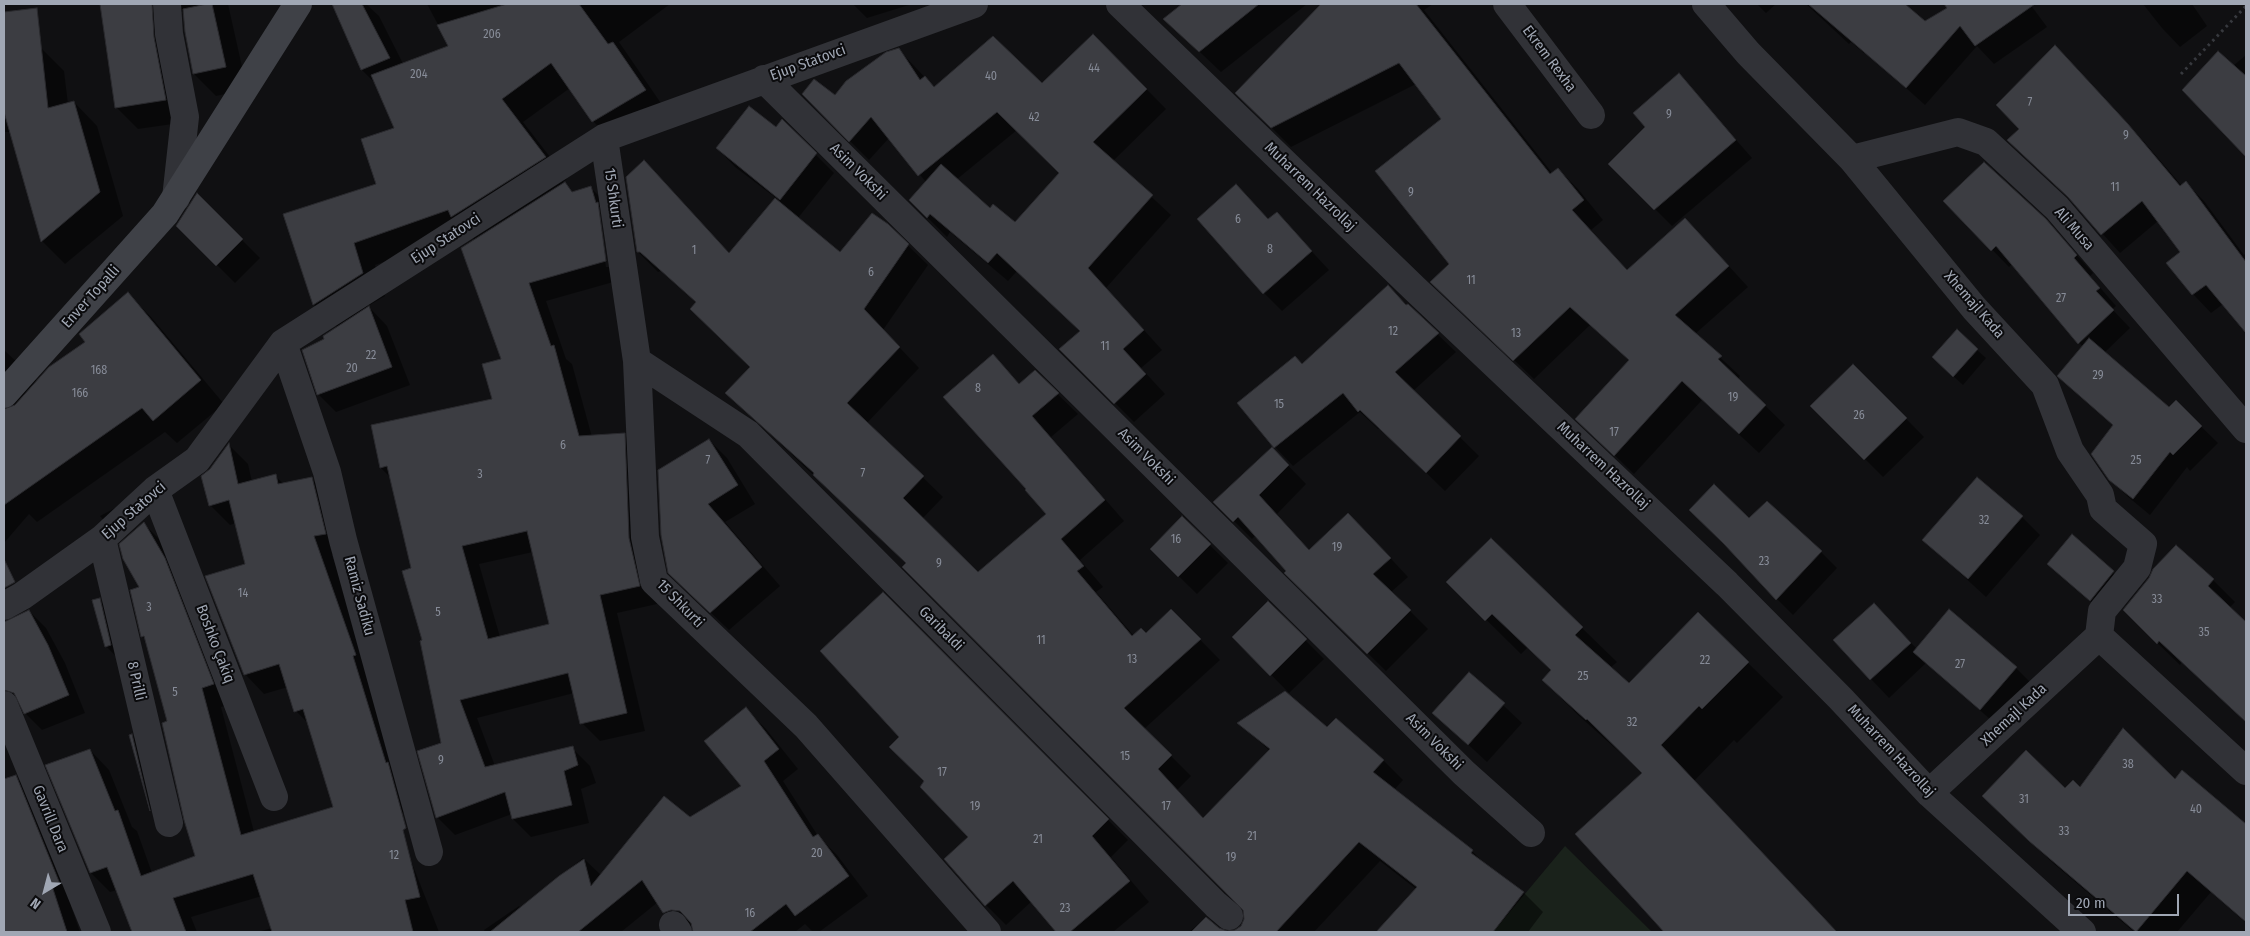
<!DOCTYPE html>
<html>
<head>
<meta charset="utf-8">
<style>
	body { margin:0 }
	#map { position:relative; width:2250px; height:936px; overflow:hidden; background:#101012; font-family:"Fira Sans Condensed",sans-serif }
	canvas { display:block }
	.frame { position:absolute; inset:0; border:5px solid #a0a7b4; pointer-events:none }
	.north { position:absolute; left:20px; top:866px; width:50px; height:50px; -webkit-text-stroke:4px #0b0b0d; paint-order:stroke; rotate:217deg; font-size:14px; font-weight:700; line-height:20px; text-align:center; color:#a0a7b4 }
	.north::after { content:''; display:block; margin:auto; width:18px; height:22px; background:#a0a7b4; clip-path:polygon(50% 0,100% 100%,50% 72%,0 100%) }
	.scale { position:absolute; left:2068px; top:894px; width:111px; height:22px; box-sizing:border-box; border:2px solid #a0a7b4; border-top:0; padding-left:6px; font-size:15px; line-height:18px; white-space:nowrap; color:#a0a7b4; -webkit-text-stroke:4px #0b0b0d; paint-order:stroke }
</style>
</head>
<body>
<div id="map">
<canvas width="2250" height="936"></canvas>
<div class="frame"></div>
<div class="north">N</div>
<div class="scale">20 m</div>
</div>
<script>
const context = document.querySelector('canvas').getContext('2d');
context.lineJoin = 'round';
function fill(path, color) {
  context.fillStyle = color;
  context.fill(path, 'evenodd');
}
function poly(rows) {
  const path = new Path2D();
  for (const r of rows) {
    path.moveTo(r[0], r[1]);
    for (let i = 2; i < r.length; i += 2) path.lineTo(r[i], r[i + 1]);
  }
  return path;
}
function stroke(path, color, width, dash) {
  context.strokeStyle = color;
  context.lineWidth = width;
  context.lineCap = dash ? 'butt' : 'round';
  context.setLineDash(dash || []);
  context.stroke(path);
}
function write(font, color, halo, rows, align = 'center') {
  context.font = font + ' "Fira Sans Condensed",sans-serif';
  context.lineWidth = 4;
  context.setLineDash([]);
  context.textBaseline = 'middle';
  context.strokeStyle = halo;
  context.fillStyle = color;
  for (const [text, x, y, turn = 0] of rows) {
    context.save();
    context.translate(x, y);
    context.rotate((+turn || 0) * Math.PI / 180);
    context.textAlign = isNaN(turn) ? turn : align;
    if (halo) context.strokeText(text, 0, 0);
    context.fillText(text, 0, 0);
    context.restore();
  }
}
fill(poly([
	[1565,846,1652,932,1493,932]
]), '#1a221b');
fill(poly([
	[101,4,228,4,247,89,216,96,194,74,184,11,181,12,187,122,138,129,116,107],
	[342,4,366,4,379,16,464,185,450,47,427,4,670,4,619,42,667,112,615,144,593,121,570,88,523,122,567,179,563,182,574,193,591,188,609,206,624,279,546,301,566,359,572,364,592,437,624,434,642,453,647,557,657,604,617,613,645,731,600,741,582,723,574,693,477,718,495,766,572,748,590,766,596,783,581,789,589,823,531,837,513,819,512,814,455,835,437,817,442,743,413,569,391,478,381,468,493,400,502,360,475,240,468,233,375,265,385,296,368,306,387,326,410,385,336,412,318,394,326,339,338,328,314,305,285,215,378,185,395,128,376,84,362,70,335,8],
	[597,207,600,207,609,267,606,267],
	[533,552,550,625,500,637,479,564],
	[853,4,908,4,909,5,867,18],
	[1184,4,1307,4,1221,72,1165,19],
	[1323,4,1433,4,1424,10,1553,174,1558,169,1578,189,1603,220,1591,230,1628,271,1685,219,1704,239,1748,287,1695,334,1740,376,1738,379,1785,425,1759,453,1702,400,1634,474,1597,438,1630,361,1590,325,1534,379,1452,301,1443,119,1416,84,1291,147,1237,93],
	[1757,4,1776,4,1766,13],
	[1806,4,1880,4,1899,22,1864,53,1851,42,1849,44],
	[1958,4,2030,4,2047,27,1994,64,1977,46,1925,105,1868,54],
	[2143,4,2192,4,2207,26,2180,47,2162,28],
	[14,12,37,35,42,49,64,71,68,104,74,102,97,126,123,216,65,264,42,241,11,132,4,132,4,13],
	[1093,35,1166,109,1113,161,1171,215,1106,288,1162,350,1141,368,1165,394,1134,422,1061,349,1082,331,1017,271,1008,281,950,232,947,237,910,200,926,182,889,138,869,160,803,94,835,97,898,49,935,88,1042,85],
	[1017,130,1060,173,1015,223,990,210,956,180],
	[2246,55,2246,155,2184,90,2233,66],
	[2073,65,2146,144,2182,186,2186,183,2204,201,2244,255,2246,253,2246,330,2223,304,2211,313,2193,294,2168,263,2181,252,2158,221,2120,253,2074,202,2021,129],
	[1679,75,1752,158,1672,226,1610,164,1646,127],
	[782,121,834,173,798,218,840,253,887,225,928,265,883,330,919,368,867,423,943,497,922,519,978,574,1048,514,993,356,1020,385,1035,372,1078,414,1051,437,1124,521,1080,560,1103,587,1096,592,1134,636,1146,634,1171,610,1220,660,1144,729,1191,776,1177,790,1204,819,1270,751,1239,723,1328,729,1383,760,1403,780,1394,790,1472,851,1488,867,1523,892,1543,912,1528,932,1377,932,1416,889,1380,861,1314,932,1230,932,1242,927,1246,919,1245,910,907,564,727,393,751,367,697,303,661,271,658,272,638,252,644,162,730,254,776,198,735,167,717,148,776,129],
	[197,195,260,258,235,283,177,225],
	[1945,201,2045,220,2093,273,2090,276,2116,306,2112,309,2130,328,2104,353,2169,409,2176,402,2218,443,2190,471,2187,467,2150,515,2127,496,2110,479,2114,426,2075,392,2083,347,2012,264,2009,267],
	[1277,214,1329,270,1282,311,1264,293,1269,220],
	[1388,287,1456,352,1413,391,1479,456,1445,491,1380,428,1378,429,1360,412,1293,466,1275,447,1239,403,1302,365],
	[128,294,151,317,224,404,177,443,165,432,37,522,29,514,4,543,4,350,38,382,87,342],
	[1977,350,1986,358,1963,385,1942,366],
	[1853,365,1924,437,1883,477,1812,406],
	[709,440,727,458,755,504,725,522,780,586,729,630,688,591],
	[229,445,248,464,252,482,275,476,284,484,312,479,331,498,344,553,332,555,375,674,421,833,397,806,391,810,439,932,258,932,272,928,262,896,191,917,197,932,133,932,117,890,110,892,91,873,90,750,109,770,132,827,137,831,152,873,197,857,168,722,146,640,142,636,141,588,144,524,163,543,232,704,221,707,254,832,335,808,309,724,296,711,288,687,264,694,245,674,247,565,236,523,230,525,210,505,210,470],
	[1272,449,1306,484,1277,514,1310,551,1367,533,1408,577,1391,592,1428,629,1386,671,1286,573,1288,571,1256,535,1252,539,1215,502],
	[115,508,132,525,119,537,100,516],
	[2022,517,2040,535,1986,597,1924,540],
	[1182,518,1228,563,1197,594,1151,549],
	[1749,520,1821,552,1837,568,1793,615,1777,599],
	[2072,536,2132,590,2109,618,2049,564],
	[2213,580,2235,602,2229,608,2246,624,2246,722,2182,662,2180,665,2146,632],
	[1448,582,1582,628,1617,662,1610,668,1629,685,1748,663,1783,697,1737,743,1734,740,1694,781,1837,932,1665,932,1658,925,1644,774,1578,715,1543,680,1552,671,1528,647,1521,654],
	[883,594,1128,840,1111,857,1149,902,1113,932,1058,932,1032,901,1006,925,986,905,970,837,926,782,901,737],
	[100,600,118,618,124,665,106,646],
	[1268,603,1324,659,1289,693,1234,637],
	[1874,605,1917,649,2016,668,2034,686,1999,727,1926,663,1889,698,1871,679],
	[29,611,46,628,65,663,85,713,42,730,25,713,22,706,16,707,12,742,4,746,4,623],
	[1469,673,1522,723,1487,762,1434,713],
	[746,709,766,729,798,769,783,781,818,836,837,855,868,896,819,932,813,932,805,924,795,932,695,932,692,928,684,932,664,912,658,902,621,932,485,932,484,930,519,906,521,908,583,858,601,875,742,786],
	[132,735,158,762,174,834,151,810],
	[16,777,36,797,79,904,71,906,80,932,4,932,4,781],
	[2175,781,2233,815,2246,828,2246,923,2211,892,2177,932,2134,932,2053,863,2006,819,2065,790],
	[1206,918,1219,929,1226,932,1189,932]
]), '#0007');
const building = poly([
	[100,4,152,4,154,37,166,100,115,108,100,4],
	[207,4,212,4,226,67,193,74,185,32,183,9,207,4],
	[332,4,362,4,390,58,361,70,332,4],
	[507,4,579,4,608,44,613,42,646,90,592,122,551,63,502,99,546,157,451,217,448,210,354,243,363,273,313,305,283,214,376,184,361,139,394,128,371,75,448,46,437,25,507,4],
	[1182,4,1259,4,1199,52,1163,19,1182,4],
	[1321,4,1416,4,1550,174,1558,168,1584,200,1572,210,1627,270,1685,218,1729,266,1675,315,1722,356,1718,359,1766,405,1739,434,1682,381,1614,456,1575,419,1629,360,1570,307,1513,361,1430,282,1449,264,1375,171,1441,119,1399,63,1271,128,1235,93,1321,4],
	[1808,4,1905,4,1925,21,1947,8,1944,4,2035,4,1975,46,1960,26,1906,88,1808,4],
	[37,8,48,108,74,101,100,192,41,242,4,112,4,12,37,8],
	[1093,34,1147,89,1093,142,1153,195,1088,268,1144,330,1123,349,1146,374,1114,404,1059,349,1080,331,997,253,988,263,930,214,927,218,909,200,941,164,990,208,993,204,1015,222,1059,173,997,112,918,176,871,117,849,142,802,94,814,79,835,95,846,81,886,52,899,48,920,80,925,76,934,87,993,36,1042,83,1093,34],
	[2055,45,2128,124,2180,186,2186,181,2246,262,2246,333,2206,285,2192,295,2166,263,2180,252,2142,201,2101,235,2068,197,2007,140,2019,129,1996,105,2055,45],
	[2218,51,2246,76,2246,157,2182,90,2218,51],
	[1679,73,1736,140,1654,210,1608,164,1645,127,1633,113,1679,73],
	[749,106,776,127,782,119,817,153,780,200,716,148,749,106],
	[644,160,729,253,775,198,840,252,872,213,888,224,909,244,864,309,900,347,847,403,924,476,903,498,978,572,1046,514,1025,490,1026,489,943,397,993,354,1019,384,1035,370,1059,393,1032,416,1105,500,1061,539,1084,566,1077,571,1132,636,1141,628,1146,633,1171,609,1201,639,1124,708,1172,755,1158,769,1203,818,1270,749,1237,723,1285,691,1327,727,1336,718,1384,760,1373,772,1473,850,1471,853,1524,892,1493,932,1376,932,1417,887,1359,842,1276,932,1191,932,1206,917,1219,928,1227,931,1235,930,1241,926,1244,919,1243,910,902,567,906,563,813,475,814,473,725,393,750,367,690,309,696,302,640,252,637,252,626,177,644,160],
	[1984,162,2046,219,2077,255,2074,258,2100,288,2096,291,2114,310,2078,344,1996,246,1991,251,1943,201,1984,162],
	[565,182,572,192,591,186,596,203,598,202,606,261,529,283,551,346,554,345,579,436,625,433,629,538,640,586,600,595,627,713,580,724,568,673,460,700,485,767,573,746,578,765,564,771,572,805,512,819,505,792,436,818,417,751,441,743,420,641,422,640,402,571,411,568,387,466,380,468,371,425,492,399,482,364,501,359,461,248,565,182],
	[527,531,549,624,488,639,462,546,527,531],
	[1236,184,1268,219,1277,212,1312,251,1263,294,1197,219,1236,184],
	[197,193,243,239,216,266,176,226,197,193],
	[1388,285,1406,305,1408,304,1439,333,1395,372,1461,436,1426,473,1360,410,1358,412,1343,393,1274,448,1237,403,1295,356,1302,364,1388,285],
	[128,292,201,380,153,421,142,408,4,505,4,409,15,405,49,367,85,342,79,334,128,292],
	[369,306,392,367,317,395,302,350,324,339,323,336,369,306],
	[1957,329,1978,349,1953,377,1932,357,1957,329],
	[2089,338,2169,407,2176,400,2202,426,2173,455,2170,452,2133,499,2109,480,2091,454,2113,425,2057,376,2089,338],
	[1853,364,1907,418,1864,460,1810,406,1853,364],
	[709,439,738,485,708,504,762,567,710,613,668,573,661,535,658,470,709,439],
	[229,443,238,484,276,474,278,484,312,477,326,534,314,536,356,655,353,656,386,763,388,762,406,828,403,830,420,897,405,900,413,932,272,932,253,874,173,898,186,932,132,932,107,867,90,873,45,765,90,749,115,811,118,810,141,876,195,856,184,820,162,723,167,721,144,636,141,637,130,590,139,587,123,559,119,544,144,522,165,558,214,684,202,688,241,835,333,807,303,709,294,712,279,664,244,675,205,576,245,564,229,500,209,506,201,476,210,469,229,443],
	[1272,447,1289,465,1259,495,1309,550,1348,513,1391,558,1373,574,1411,610,1367,654,1284,573,1286,571,1238,517,1233,522,1213,502,1272,447],
	[1977,477,2023,516,1968,579,1922,540,1977,477],
	[1714,484,1749,518,1767,501,1822,551,1776,600,1724,544,1689,510,1714,484],
	[1182,516,1211,544,1178,577,1150,549,1182,516],
	[2072,534,2114,571,2090,601,2047,564,2072,534],
	[1491,538,1583,627,1575,635,1629,683,1698,612,1749,662,1702,709,1699,706,1661,745,1837,932,1664,932,1575,834,1642,773,1587,719,1586,720,1542,680,1551,670,1492,614,1485,621,1446,582,1491,538],
	[2176,545,2214,579,2208,586,2246,622,2246,722,2159,641,2157,644,2123,610,2149,578,2153,569,2176,545],
	[4,559,15,582,4,588,4,559],
	[883,592,1109,819,1092,836,1130,881,1070,932,1056,932,1013,881,985,906,944,859,968,837,920,787,924,781,889,747,899,737,820,651,883,592],
	[100,598,111,645,105,647,92,600,100,598],
	[1268,601,1307,639,1270,676,1232,637,1268,601],
	[1874,603,1911,643,1870,680,1833,640,1874,603],
	[1949,609,2017,667,1980,710,1913,652,1949,609],
	[29,610,48,645,69,695,24,714,14,693,4,690,4,622,29,610],
	[1469,672,1505,703,1468,745,1432,713,1469,672],
	[746,707,779,749,764,761,813,837,818,834,849,876,795,916,786,904,750,932,693,932,691,923,680,911,671,910,663,913,642,880,578,932,490,932,559,876,584,859,591,886,664,796,690,817,741,786,704,741,746,707],
	[2123,728,2175,779,2182,770,2246,824,2246,922,2187,871,2136,932,2029,841,1982,796,2026,750,2065,788,2073,780,2080,787,2123,728],
	[132,734,150,811,129,735,132,734],
	[16,775,60,884,52,886,67,932,4,932,4,779,16,775]
]);
fill(building, '#3c3d42');
stroke(building, '#2a2a2e', 1);
stroke(poly([
	[2181,74,2246,6]
]), '#37393e', 3, [2.5, 4]);
stroke(poly([
	[167,4,169,34,185,117,176,198],
	[1120,4,1415,289,1727,584,1841,699,1929,793,2082,932],
	[1507,4,1591,115],
	[1706,4,1748,53,1852,159,1974,308,2045,385,2070,451,2100,495,2103,509,2143,544,2137,568,2102,611,2099,636],
	[764,79,1464,773,1531,833],
	[604,138,637,361,645,537,654,581,806,726,987,932],
	[1852,159,1958,132,1986,142,2057,208,2246,429],
	[283,343,327,472,343,540,429,852],
	[637,361,748,434,1216,905,1229,916],
	[155,490,274,797],
	[102,539,169,823],
	[4,606,22,596,102,539,155,490,197,460,283,343,604,138,974,4],
	[4,705,97,932],
	[1929,793,2099,636,2246,771],
	[673,925,678,932]
]), '#313237', 28);
stroke(poly([
	[4,394,165,214,298,4]
]), '#3f4147', 28);
write('12px', '#878c98', null, [
	["206",492,35],
	["44",1094,69],
	["204",419,75],
	["40",991,77],
	["7",2030,103],
	["9",1669,115],
	["42",1034,118],
	["9",2126,136],
	["11",2115,188],
	["9",1411,193],
	["6",1238,220],
	["8",1270,250],
	["1",694,251],
	["6",871,273],
	["11",1471,281],
	["27",2061,299],
	["12",1393,332],
	["13",1516,334],
	["11",1105,347],
	["22",371,356],
	["20",352,369],
	["168",99,371],
	["29",2098,376],
	["8",978,389],
	["166",80,394],
	["19",1733,398],
	["15",1279,405],
	["26",1859,416],
	["17",1614,433],
	["6",563,446],
	["7",708,461],
	["25",2136,461],
	["7",863,474],
	["3",480,475],
	["32",1984,521],
	["16",1176,540],
	["19",1337,548],
	["23",1764,562],
	["9",939,564],
	["14",243,594],
	["33",2157,600],
	["3",149,608],
	["5",438,613],
	["35",2204,633],
	["11",1041,641],
	["13",1132,660],
	["22",1705,661],
	["27",1960,665],
	["25",1583,677],
	["5",175,693],
	["32",1632,723],
	["15",1125,757],
	["9",441,761],
	["38",2128,765],
	["17",942,773],
	["31",2024,800],
	["19",975,807],
	["17",1166,807],
	["40",2196,810],
	["33",2064,832],
	["21",1252,837],
	["21",1038,840],
	["20",817,854],
	["12",394,856],
	["19",1231,858],
	["23",1065,909],
	["16",750,914]
]);
write('15px', '#a0a7b4', '#0b0b0d', [
	["Ekrem Rexha",1549,59,53],
	["Ejup Statovci",808,63,-20],
	["Asim Vokshi",858,172,45],
	["Muharrem Hazrollaj",1310,187,44],
	["15 Shkurti",613,198,82],
	["Ali Musa",2074,229,49],
	["Ejup Statovci",446,239,-33],
	["Enver Topalli",91,297,-48],
	["Xhemajl Kada",1974,305,49],
	["Asim Vokshi",1146,457,45],
	["Muharrem Hazrollaj",1603,466,43],
	["Ejup Statovci",134,511,-41],
	["Ramiz Sadiku",359,596,75],
	["15 Shkurti",680,604,46],
	["Garibaldi",941,629,45],
	["Boshko Çakiq",215,644,69],
	["8 Prilli",136,681,77],
	["Xhemajl Kada",2014,715,-43],
	["Asim Vokshi",1434,742,45],
	["Muharrem Hazrollaj",1891,751,47],
	["Gavrill Dara",50,819,68]
]);
</script>
</body>
</html>
